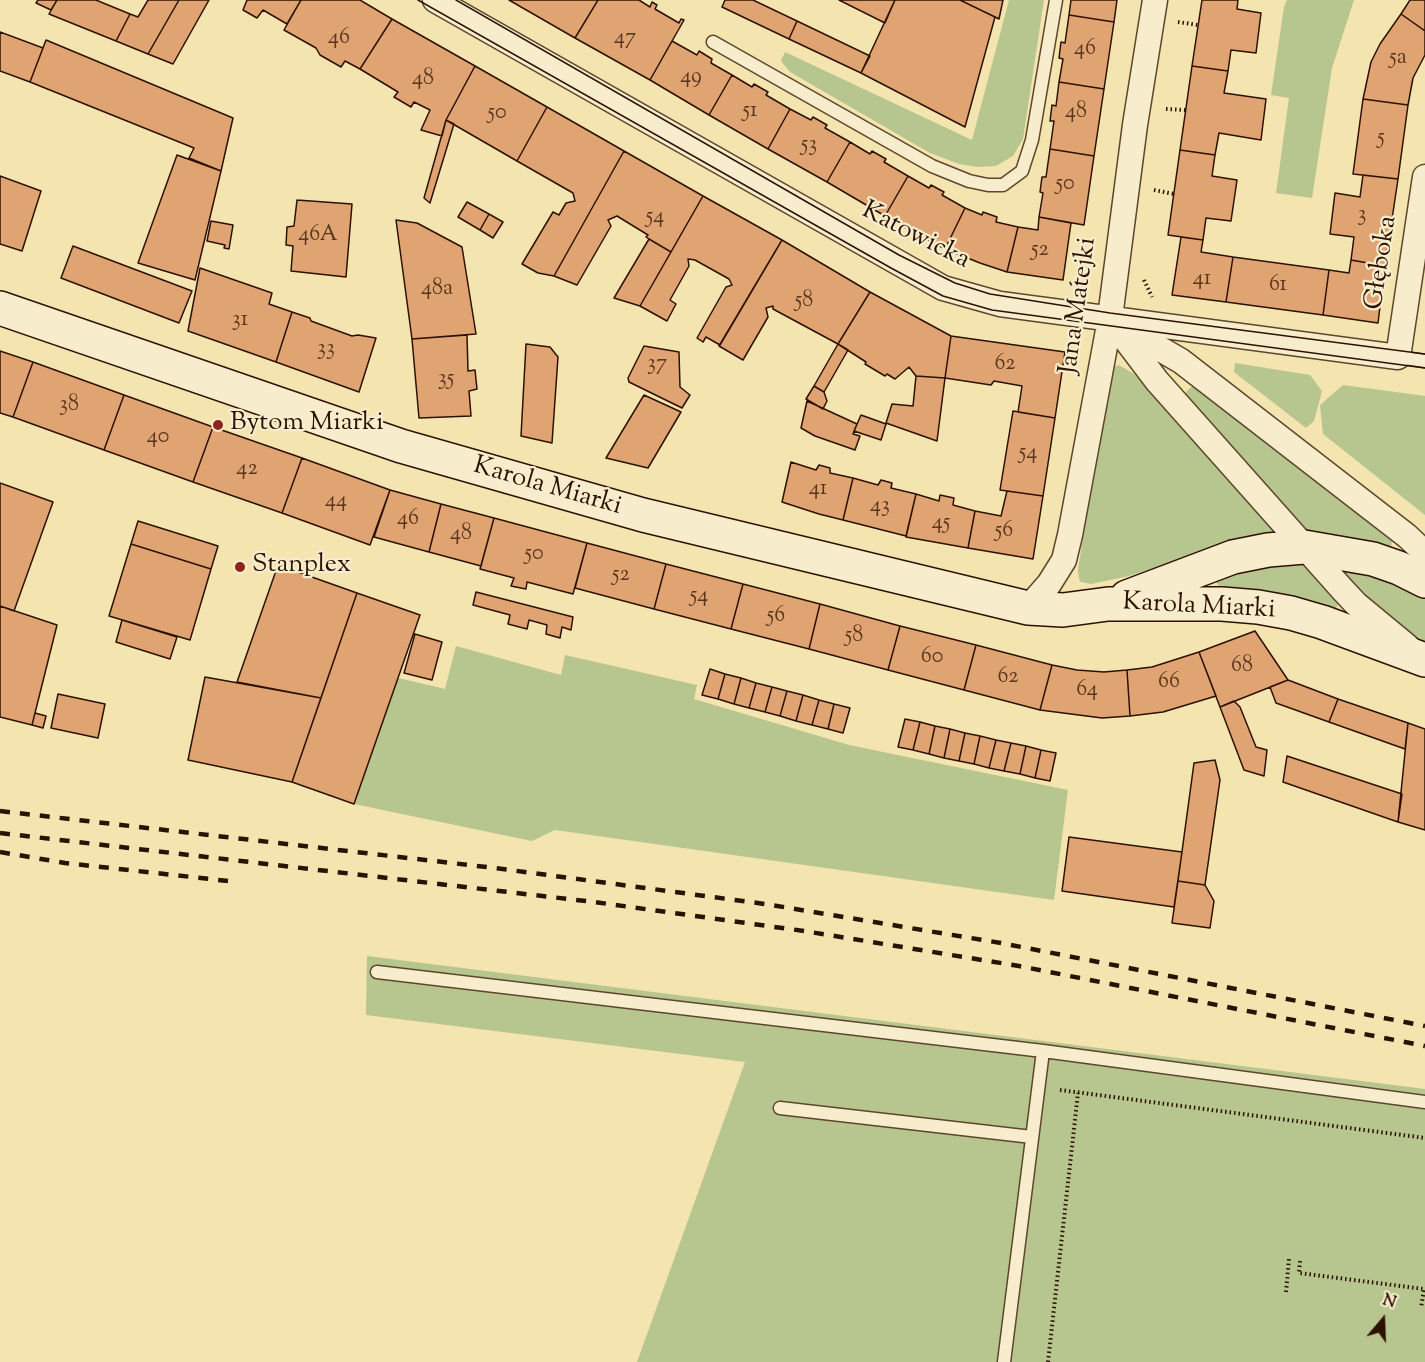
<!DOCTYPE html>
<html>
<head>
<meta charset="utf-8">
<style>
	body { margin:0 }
	#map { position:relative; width:1425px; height:1362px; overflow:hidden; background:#f3e4b0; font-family:"Sorts Mill Goudy",serif }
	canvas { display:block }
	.north { position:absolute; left:1353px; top:1290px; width:60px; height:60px; -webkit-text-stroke:4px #f7edcc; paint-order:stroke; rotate:19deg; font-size:16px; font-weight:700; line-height:24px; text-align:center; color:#2d1100 }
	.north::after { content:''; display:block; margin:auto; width:21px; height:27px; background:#2d1100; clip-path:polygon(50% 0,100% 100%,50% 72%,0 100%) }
</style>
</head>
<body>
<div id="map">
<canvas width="1425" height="1362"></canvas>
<div class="north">N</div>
</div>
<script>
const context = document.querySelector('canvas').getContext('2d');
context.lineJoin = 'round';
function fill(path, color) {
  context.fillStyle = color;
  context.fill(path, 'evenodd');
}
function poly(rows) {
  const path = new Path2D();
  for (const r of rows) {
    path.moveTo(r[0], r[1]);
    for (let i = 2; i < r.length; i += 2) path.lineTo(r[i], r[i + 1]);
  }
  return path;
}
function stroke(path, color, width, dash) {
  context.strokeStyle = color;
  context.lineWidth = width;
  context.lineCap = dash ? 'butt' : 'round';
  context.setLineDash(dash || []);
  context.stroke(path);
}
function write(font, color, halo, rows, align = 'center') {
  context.font = font + ' "Sorts Mill Goudy",serif';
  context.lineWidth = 4.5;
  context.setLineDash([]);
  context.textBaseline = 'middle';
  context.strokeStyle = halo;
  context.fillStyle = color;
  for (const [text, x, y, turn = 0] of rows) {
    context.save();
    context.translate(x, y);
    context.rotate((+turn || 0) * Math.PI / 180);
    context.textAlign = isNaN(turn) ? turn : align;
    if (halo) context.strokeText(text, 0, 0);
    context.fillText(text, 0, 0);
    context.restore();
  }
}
fill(poly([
	[1009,0,1044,0,1023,139,1013,156,996,166,978,167,959,164,930,153,790,72,781,61,785,52,972,140],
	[1287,0,1354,0,1332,68,1312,198,1276,193,1289,98,1271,95,1284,7],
	[1235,363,1310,375,1322,391,1314,421,1306,428,1234,372],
	[1119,365,1134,374,1152,394,1274,531,1275,535,1214,548,1129,576,1091,584,1081,582,1079,579,1078,570,1108,374,1111,368],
	[1343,385,1425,396,1425,515,1323,434,1320,405],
	[1191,387,1195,387,1388,538,1392,541,1391,548,1309,534,1185,397,1186,392],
	[1301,563,1333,598,1338,605,1335,610,1222,589,1219,587,1216,581,1225,570],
	[1341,569,1363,569,1425,599,1425,641,1392,623,1371,605],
	[456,646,561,675,565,655,697,685,694,699,849,745,1068,790,1054,900,555,830,532,841,354,804,398,678,445,689],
	[367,956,1425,1089,1425,1362,637,1362,745,1062,366,1015]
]), '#b7c58e');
const building = poly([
	[38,0,57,0,51,10,36,3,38,0],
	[57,0,96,0,130,14,116,41,49,14,57,0],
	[148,0,179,0,148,54,116,41,130,14,138,17,148,0],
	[179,0,209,0,173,64,148,54,179,0],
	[247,0,301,0,287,24,263,10,257,18,243,10,247,0],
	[301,0,360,0,392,19,360,69,345,61,341,67,320,55,316,48,284,30,301,0],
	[509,0,598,0,575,38,509,0],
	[598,0,639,0,650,7,652,2,657,5,655,9,679,23,681,19,684,20,650,80,575,38,598,0],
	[725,0,753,0,797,21,789,39,722,7,725,0],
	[839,0,895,0,885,23,839,0],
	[895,0,960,0,995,17,965,127,861,73,895,0],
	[960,0,1003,0,999,19,995,17,960,0],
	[1071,0,1117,0,1114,22,1069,15,1071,0],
	[1202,0,1238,0,1237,9,1261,13,1256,53,1231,50,1228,71,1192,66,1202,0],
	[1410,0,1425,0,1425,31,1401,14,1410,0],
	[1401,14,1425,31,1425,55,1413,78,1408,105,1363,99,1371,62,1380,44,1401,14],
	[1069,15,1114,22,1104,89,1059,82,1063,59,1059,58,1061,42,1065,43,1069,15],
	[392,19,475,66,446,120,442,136,421,130,430,110,414,102,411,107,394,97,398,92,360,69,392,19],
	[797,21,870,56,861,73,789,39,797,21],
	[0,32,43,48,30,82,0,71,0,32],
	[46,40,233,118,221,171,189,158,194,148,30,82,46,40],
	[672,41,697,55,699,51,712,59,711,63,732,75,709,115,650,80,672,41],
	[475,66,547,107,517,161,446,120,475,66],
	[1192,66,1228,71,1224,93,1266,99,1261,140,1219,133,1215,155,1180,150,1192,66],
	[732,75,752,87,754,84,768,92,766,95,790,109,768,149,709,115,732,75],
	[1059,82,1104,89,1094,156,1050,149,1054,121,1050,121,1052,105,1056,106,1059,82],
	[1363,99,1408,105,1398,179,1353,174,1363,99],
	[547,107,624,151,554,276,538,273,522,264,553,212,559,215,566,203,575,201,573,193,517,161,547,107],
	[790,109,811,120,813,117,827,125,825,128,850,142,827,182,768,149,790,109],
	[446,120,454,124,430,203,424,198,446,120],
	[850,142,870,154,872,151,886,159,884,162,908,176,885,216,827,182,850,142],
	[1050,149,1094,156,1084,225,1039,217,1043,193,1040,192,1042,177,1046,177,1050,149],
	[1180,150,1215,155,1212,176,1237,180,1231,221,1206,218,1203,240,1168,235,1180,150],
	[624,151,703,196,671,252,649,239,646,237,648,235,617,216,608,220,611,226,577,285,554,276,624,151],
	[177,155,221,171,195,280,138,263,177,155],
	[1363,175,1398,179,1385,266,1351,260,1354,237,1330,234,1335,193,1360,197,1363,175],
	[0,176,41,191,22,251,0,244,0,176],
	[908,176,929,188,931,185,944,192,942,195,965,208,945,249,885,216,908,176],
	[703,196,782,240,720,345,706,337,703,342,697,338,726,287,732,285,729,279,695,260,688,259,689,266,670,300,676,304,667,321,640,306,703,196],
	[297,200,352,204,346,277,291,271,293,246,286,245,287,227,294,226,297,200],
	[467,202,489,214,480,230,458,217,467,202],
	[965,208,982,215,983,212,997,217,996,222,1018,227,1007,272,980,263,945,249,965,208],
	[489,214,503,222,493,238,480,230,489,214],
	[1039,217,1071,223,1063,280,1007,272,1018,227,1038,230,1039,217],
	[396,220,417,223,462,247,476,334,412,339,396,220],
	[211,221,233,225,229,249,224,248,225,245,207,241,211,221],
	[1181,237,1203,240,1201,252,1233,257,1226,302,1172,295,1181,237],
	[649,239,671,252,640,306,614,298,649,239],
	[782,240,870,292,838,344,773,309,773,306,766,308,768,317,743,360,719,346,782,240],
	[73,246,192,291,179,323,61,278,73,246],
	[1233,257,1329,270,1323,315,1226,302,1233,257],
	[1351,260,1385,266,1378,323,1323,315,1329,270,1349,273,1351,260],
	[200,268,272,293,269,304,292,312,276,362,188,331,200,268],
	[870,292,951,336,945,378,916,376,909,367,895,379,887,374,885,376,865,364,866,362,838,344,870,292],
	[292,312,310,318,311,321,352,336,358,335,376,338,359,392,276,362,292,312],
	[467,335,468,371,475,370,477,389,469,391,471,416,419,418,412,339,467,335],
	[951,336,1065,352,1055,418,1018,412,1022,386,994,381,991,385,945,378,951,336],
	[526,344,550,347,558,357,552,443,521,436,526,344],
	[838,344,848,350,824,392,814,386,838,344],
	[644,346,679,352,680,387,690,395,682,408,629,382,628,378,644,346],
	[0,351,33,362,13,417,0,413,0,351],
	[33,362,124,395,104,450,13,417,33,362],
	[916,376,945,378,937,441,886,423,892,404,913,406,916,376],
	[814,386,824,392,827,401,823,409,806,399,814,386],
	[124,395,213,427,193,482,104,450,124,395],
	[644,395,681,412,648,468,606,458,644,395],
	[807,401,857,424,853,434,860,436,855,450,815,436,801,428,807,401],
	[1013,411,1055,418,1043,496,1000,490,1013,411],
	[861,415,886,424,881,440,854,431,861,415],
	[213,427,302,458,282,513,193,482,213,427],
	[302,458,390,490,370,545,282,513,302,458],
	[791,462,816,470,819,465,830,468,830,473,853,478,843,520,819,514,782,502,791,462],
	[853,478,878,485,881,480,892,483,891,488,916,494,906,536,843,520,853,478],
	[0,483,53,502,14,611,0,606,0,483],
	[390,490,441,504,429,552,374,537,390,490],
	[1007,491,1043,496,1033,559,968,548,975,511,1001,516,1007,491],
	[916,494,939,501,940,495,954,498,953,505,975,511,968,548,906,537,916,494],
	[441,504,494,518,481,566,429,552,441,504],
	[494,518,587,543,573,594,527,582,526,589,511,586,514,578,480,569,494,518],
	[138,521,218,546,211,569,131,544,138,521],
	[587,543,666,564,654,609,575,588,587,543],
	[131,544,211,569,190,640,109,616,131,544],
	[666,564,743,584,731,629,654,609,666,564],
	[278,565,357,593,321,698,237,682,278,565],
	[743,584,820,604,809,649,731,629,743,584],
	[476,592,573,617,571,630,562,627,560,638,546,634,547,625,529,620,527,629,508,624,510,615,473,605,476,592],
	[357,593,420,615,354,804,292,782,357,593],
	[820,604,900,626,888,670,809,649,820,604],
	[0,606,57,625,32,725,0,717,0,606],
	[122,620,177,637,170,659,116,642,122,620],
	[900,626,976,645,964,690,888,670,900,626],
	[1255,631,1288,680,1220,707,1199,652,1255,631],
	[415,634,442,642,432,680,404,673,415,634],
	[976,645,1052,665,1040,710,964,690,976,645],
	[1199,652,1216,696,1163,712,1130,716,1127,670,1152,667,1199,652],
	[1052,665,1077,670,1104,672,1127,670,1130,716,1102,718,1040,710,1052,665],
	[710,669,725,674,718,699,702,695,710,669],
	[725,674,741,678,734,704,718,699,725,674],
	[205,677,321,698,292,782,188,760,205,677],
	[741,678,756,683,749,708,734,704,741,678],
	[1288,680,1338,699,1329,722,1276,703,1270,687,1288,680],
	[756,683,772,687,765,712,749,708,756,683],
	[772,687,787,691,780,716,765,712,772,687],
	[787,691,803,695,796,721,780,716,787,691],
	[58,694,105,704,98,738,51,728,58,694],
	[803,695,819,700,812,725,796,721,803,695],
	[1338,699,1408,723,1405,749,1329,722,1338,699],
	[819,700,834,704,828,729,812,725,819,700],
	[1234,701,1240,707,1256,747,1267,750,1264,776,1244,770,1220,707,1234,701],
	[834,704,850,708,843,733,828,729,834,704],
	[35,713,46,716,43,728,32,725,35,713],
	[905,719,920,722,913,750,898,747,905,719],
	[920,722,935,726,929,754,913,750,920,722],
	[1408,723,1425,729,1425,830,1398,822,1408,723],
	[935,726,950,729,944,758,929,754,935,726],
	[950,729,965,733,959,761,944,758,950,729],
	[965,733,980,736,974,764,959,761,965,733],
	[980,736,996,740,989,768,974,764,980,736],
	[996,740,1011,743,1004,771,989,768,996,740],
	[1011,743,1026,746,1020,774,1004,771,1011,743],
	[1026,746,1041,750,1035,778,1020,774,1026,746],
	[1041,750,1056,753,1050,781,1035,778,1041,750],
	[1287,756,1402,794,1398,822,1283,782,1287,756],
	[1215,760,1220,780,1205,885,1178,881,1194,763,1215,760],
	[1069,837,1182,852,1174,907,1062,891,1069,837],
	[1178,881,1205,885,1214,901,1210,928,1172,923,1178,881]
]);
fill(building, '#e0a473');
stroke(building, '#2d1100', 1.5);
const service = poly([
	[713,42,932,166,969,181,988,185,1003,185,1022,171,1032,140,1056,0],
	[1398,357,1425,361],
	[377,972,1043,1051],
	[780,1108,1032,1137],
	[1004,1362,1043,1051,1425,1102]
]);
const minor = poly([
	[435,0,943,288,1000,304,1398,357,1425,177],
	[1110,319,1157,381,1342,589,1356,604,1408,647],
	[1119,325,1181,361,1407,536,1425,553],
	[1028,608,1049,584,1064,560,1070,535,1109,325,1135,125,1155,0]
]);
const secondary = poly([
	[0,308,401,446,643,515,1028,608,1063,610,1108,604,1222,604,1258,607,1291,613,1322,622,1425,660],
	[1127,597,1233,557,1268,550,1304,547,1373,559,1399,568,1425,581]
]);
stroke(service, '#5e462c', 15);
stroke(minor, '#5e462c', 27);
stroke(secondary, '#2d1100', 36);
stroke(poly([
	[1178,22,1198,25],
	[1166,109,1186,110],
	[1154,190,1174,194],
	[1144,280,1152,297],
	[1070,284,1076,281,1087,261],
	[1060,1090,1425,1138],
	[1300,1261,1299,1273,1424,1289,1421,1308],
	[1286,1292,1289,1259],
	[1048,1362,1078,1093]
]), '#2d1100', 4, [1.5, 3]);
stroke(service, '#f7edcc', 12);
stroke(minor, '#f7edcc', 24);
stroke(secondary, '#f7edcc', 33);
stroke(poly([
	[418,0,891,268,943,296,992,310,1425,368],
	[456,0,899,255,955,283,990,294,1110,313,1425,354]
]), '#2d1100', 1.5);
stroke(poly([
	[0,811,495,868,765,904,1001,943,1425,1026],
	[0,833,594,902,804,931,1019,966,1425,1046],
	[0,852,65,863,228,881]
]), '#2d1100', 4.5, [10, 10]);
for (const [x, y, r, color] of [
	[218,425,6,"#8f2418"],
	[240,567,6,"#8f2418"]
]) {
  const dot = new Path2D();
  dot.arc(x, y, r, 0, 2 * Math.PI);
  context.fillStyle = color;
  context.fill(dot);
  stroke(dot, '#f7edcc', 2);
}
write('22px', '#5a361d', null, [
	["46",339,39],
	["47",625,39],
	["46",1085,50],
	["5a",1398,59],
	["49",691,78],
	["48",423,80],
	["51",750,112],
	["48",1076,113],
	["50",497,114],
	["5",1381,139],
	["53",809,146],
	["50",1065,185],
	["3",1362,216],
	["54",655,218],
	["46A",318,236],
	["52",1040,251],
	["41",1202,280],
	["61",1278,286],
	["48a",437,290],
	["58",804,302],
	["31",240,321],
	["33",326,350],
	["37",657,365],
	["62",1005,365],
	["35",446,380],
	["38",69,406],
	["40",158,438],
	["54",1028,454],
	["42",247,470],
	["41",818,490],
	["44",336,502],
	["43",880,507],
	["46",408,520],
	["45",941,524],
	["56",1004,532],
	["48",461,535],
	["50",534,555],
	["52",621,576],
	["54",699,597],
	["56",776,617],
	["58",854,637],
	["60",932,658],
	["68",1242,667],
	["62",1008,678],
	["66",1169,683],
	["64",1087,691]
]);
write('26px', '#2d1100', '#f7edcc', [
	["Katowicka",915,237,27],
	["Głęboka",1383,263,-81],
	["Jana Matejki",1080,306,-82],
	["Karola Miarki",547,488,16],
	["Karola Miarki",1199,608,3]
]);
write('26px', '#2d1100', '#f7edcc', [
	["Bytom Miarki",230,425],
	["Stanplex",252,567]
], 'left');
</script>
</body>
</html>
